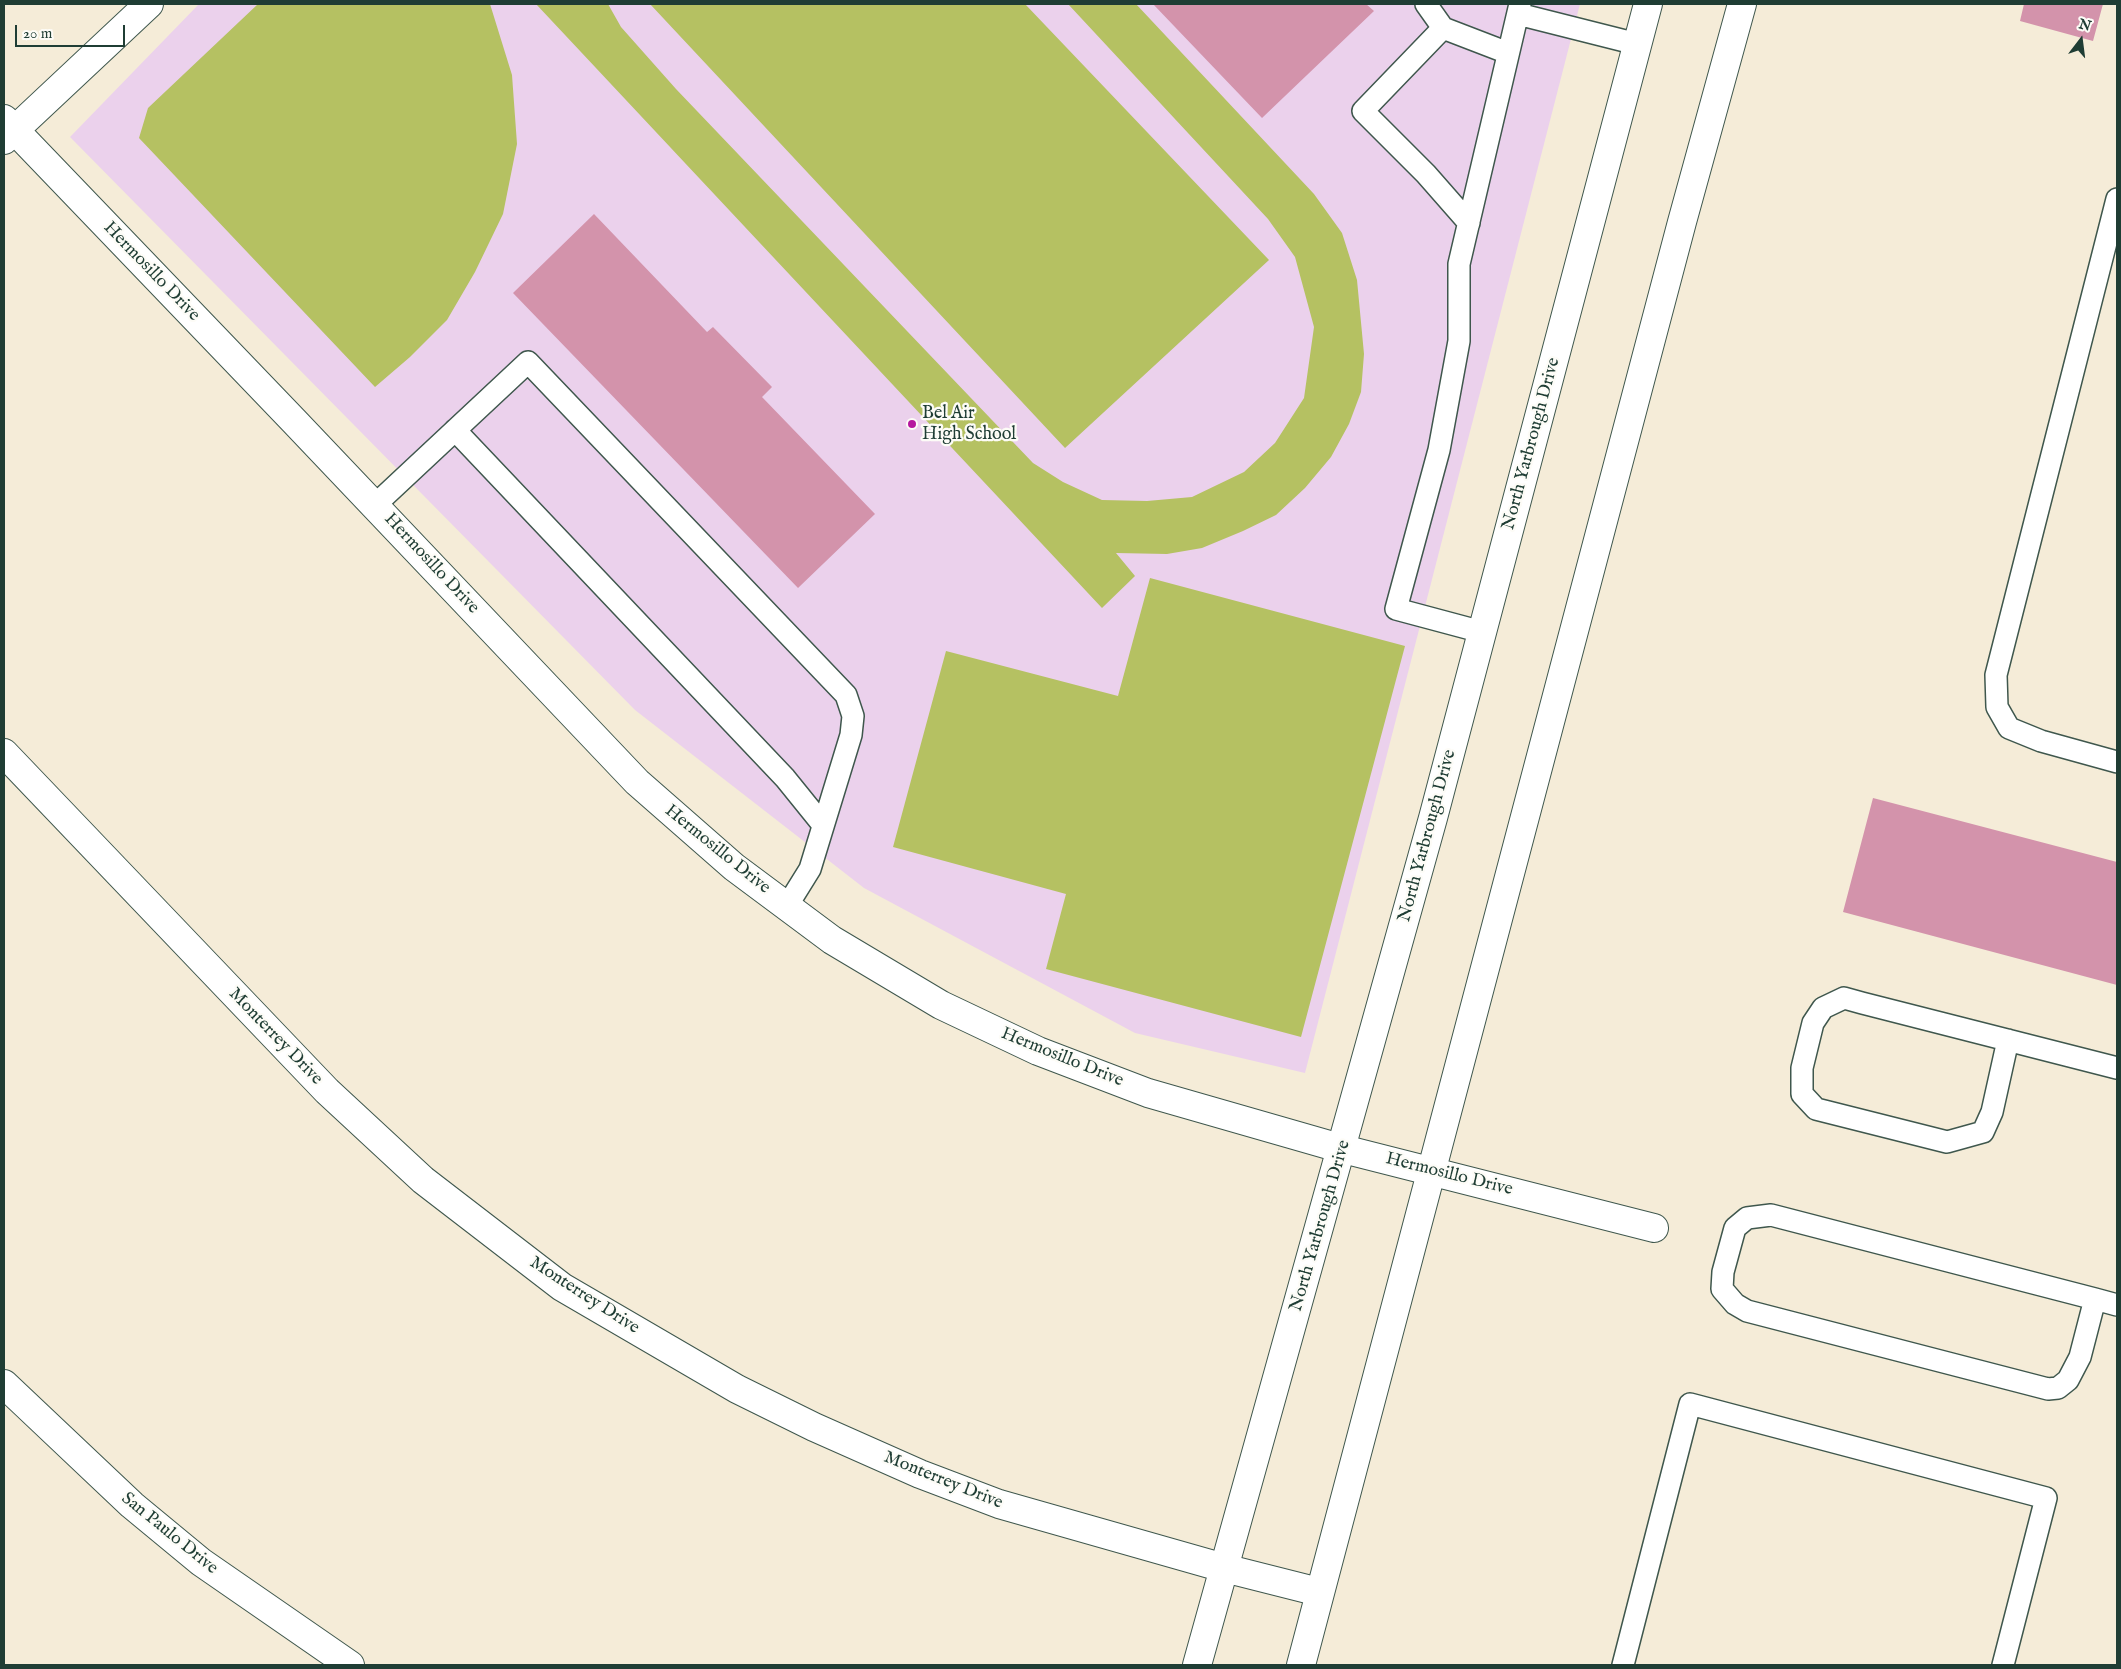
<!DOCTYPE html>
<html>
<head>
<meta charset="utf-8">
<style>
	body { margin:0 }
	#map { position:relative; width:2121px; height:1669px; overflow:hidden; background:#f5ecd8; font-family:"IM FELL English",serif }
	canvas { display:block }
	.frame { position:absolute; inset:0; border:5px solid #1f3d34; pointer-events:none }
	.north { position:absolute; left:2056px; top:15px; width:50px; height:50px; -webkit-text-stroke:4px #fdfcf7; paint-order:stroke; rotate:15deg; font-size:14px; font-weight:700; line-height:20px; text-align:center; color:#1f3d34 }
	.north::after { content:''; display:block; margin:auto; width:18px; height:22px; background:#1f3d34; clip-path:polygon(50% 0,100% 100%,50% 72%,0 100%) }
	.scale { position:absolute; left:15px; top:25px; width:110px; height:22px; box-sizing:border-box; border:2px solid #1f3d34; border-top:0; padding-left:6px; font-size:15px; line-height:18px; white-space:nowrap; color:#1f3d34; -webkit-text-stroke:4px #fdfcf7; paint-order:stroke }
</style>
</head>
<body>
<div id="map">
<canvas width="2121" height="1669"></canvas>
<div class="frame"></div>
<div class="north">N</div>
<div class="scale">20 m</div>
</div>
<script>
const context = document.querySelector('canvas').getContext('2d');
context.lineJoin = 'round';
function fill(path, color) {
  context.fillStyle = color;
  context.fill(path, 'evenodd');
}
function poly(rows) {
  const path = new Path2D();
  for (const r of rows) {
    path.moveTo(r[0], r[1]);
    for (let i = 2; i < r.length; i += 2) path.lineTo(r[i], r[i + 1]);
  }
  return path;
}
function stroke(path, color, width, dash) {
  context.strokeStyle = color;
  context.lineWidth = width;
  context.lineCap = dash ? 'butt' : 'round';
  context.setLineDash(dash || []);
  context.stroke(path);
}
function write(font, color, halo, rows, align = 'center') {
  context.font = font + ' "IM FELL English",serif';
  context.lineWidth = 4.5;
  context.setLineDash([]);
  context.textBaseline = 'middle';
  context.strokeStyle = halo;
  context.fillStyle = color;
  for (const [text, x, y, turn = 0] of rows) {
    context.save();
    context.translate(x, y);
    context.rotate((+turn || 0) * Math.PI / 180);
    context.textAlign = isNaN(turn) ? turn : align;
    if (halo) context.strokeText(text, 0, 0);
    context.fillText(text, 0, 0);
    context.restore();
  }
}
fill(poly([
	[199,4,1580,4,1305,1073,1135,1033,864,888,635,710,70,137]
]), '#ebd1ec');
fill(poly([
	[258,4,490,4,512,75,517,144,503,214,475,272,447,320,410,357,375,387,139,138,148,108],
	[536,4,608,4,621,27,676,89,1033,463,1063,482,1102,500,1147,501,1192,497,1244,472,1275,443,1304,398,1314,327,1295,257,1268,219,1068,4,1136,4,1314,194,1342,233,1357,280,1364,354,1361,392,1349,424,1331,457,1305,488,1276,515,1243,531,1202,548,1167,554,1116,553,1135,576,1102,608],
	[650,4,1025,4,1269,260,1065,448],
	[1150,578,1405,646,1301,1037,1046,969,1066,894,893,847,946,651,1118,696]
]), '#b5c162');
fill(poly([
	[1153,4,1366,4,1374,11,1262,118],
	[2024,4,2103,4,2093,41,2020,21],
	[594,214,707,332,713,327,772,387,762,397,875,514,798,588,513,293],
	[1873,798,2117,862,2117,985,1843,912]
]), '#d393ab');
const lane = poly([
	[1426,4,1443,28,1508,53],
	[1518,14,1637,44],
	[1443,28,1363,111,1426,174,1469,223],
	[2117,199,1996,675,1997,707,2009,728,2041,741,2117,762],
	[455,430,785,778,823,825],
	[375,505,528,362,846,695,853,716,851,735,810,869,787,906],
	[1482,632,1396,609,1439,450,1459,341,1459,264,1520,4],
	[2008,1040,1992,1112,1983,1132,1947,1142,1816,1109,1802,1094,1802,1068,1813,1023,1823,1008,1844,998,1862,1003,2117,1068],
	[2095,1299,2080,1357,2068,1380,2058,1388,2048,1389,1747,1311,1735,1304,1722,1289,1723,1272,1735,1228,1747,1218,1771,1215,2095,1299,2117,1305],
	[1623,1665,1690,1404,2046,1498,2003,1665]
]);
const street = poly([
	[4,119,294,421,637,782,734,867,832,940,941,1005,1038,1051,1148,1093,1343,1149,1654,1228],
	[4,140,149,4],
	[4,753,327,1091,423,1180,562,1287,737,1389,814,1427,920,1474,999,1504,1224,1568,1319,1592],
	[4,1384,132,1505,201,1562,350,1665]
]);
const primary = poly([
	[1197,1665,1433,818,1648,4],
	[1301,1665,1682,222,1742,4]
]);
stroke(lane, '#3f574d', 24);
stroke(street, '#3f574d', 30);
stroke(primary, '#3f574d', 30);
stroke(lane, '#fff', 21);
stroke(street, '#fff', 28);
stroke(primary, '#fff', 28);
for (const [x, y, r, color] of [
	[912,424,5,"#b5179e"]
]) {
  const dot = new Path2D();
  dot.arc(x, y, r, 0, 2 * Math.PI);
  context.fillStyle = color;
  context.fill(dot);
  stroke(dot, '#fdfcf7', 2);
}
write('18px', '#1f3d34', '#fdfcf7', [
	["Hermosillo Drive",151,272,46],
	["North Yarbrough Drive",1532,444,-75],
	["Hermosillo Drive",431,564,47],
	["North Yarbrough Drive",1428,836,-75],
	["Hermosillo Drive",717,850,39],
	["Monterrey Drive",275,1037,46],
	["Hermosillo Drive",1062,1058,22],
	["Hermosillo Drive",1449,1175,14],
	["North Yarbrough Drive",1321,1226,-74],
	["Monterrey Drive",584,1296,33],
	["Monterrey Drive",943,1481,22],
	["San Paulo Drive",169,1534,39]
]);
write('18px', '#1f3d34', '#fdfcf7', [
	["Bel Air",922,414],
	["High School",922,435]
], 'left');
</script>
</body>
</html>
